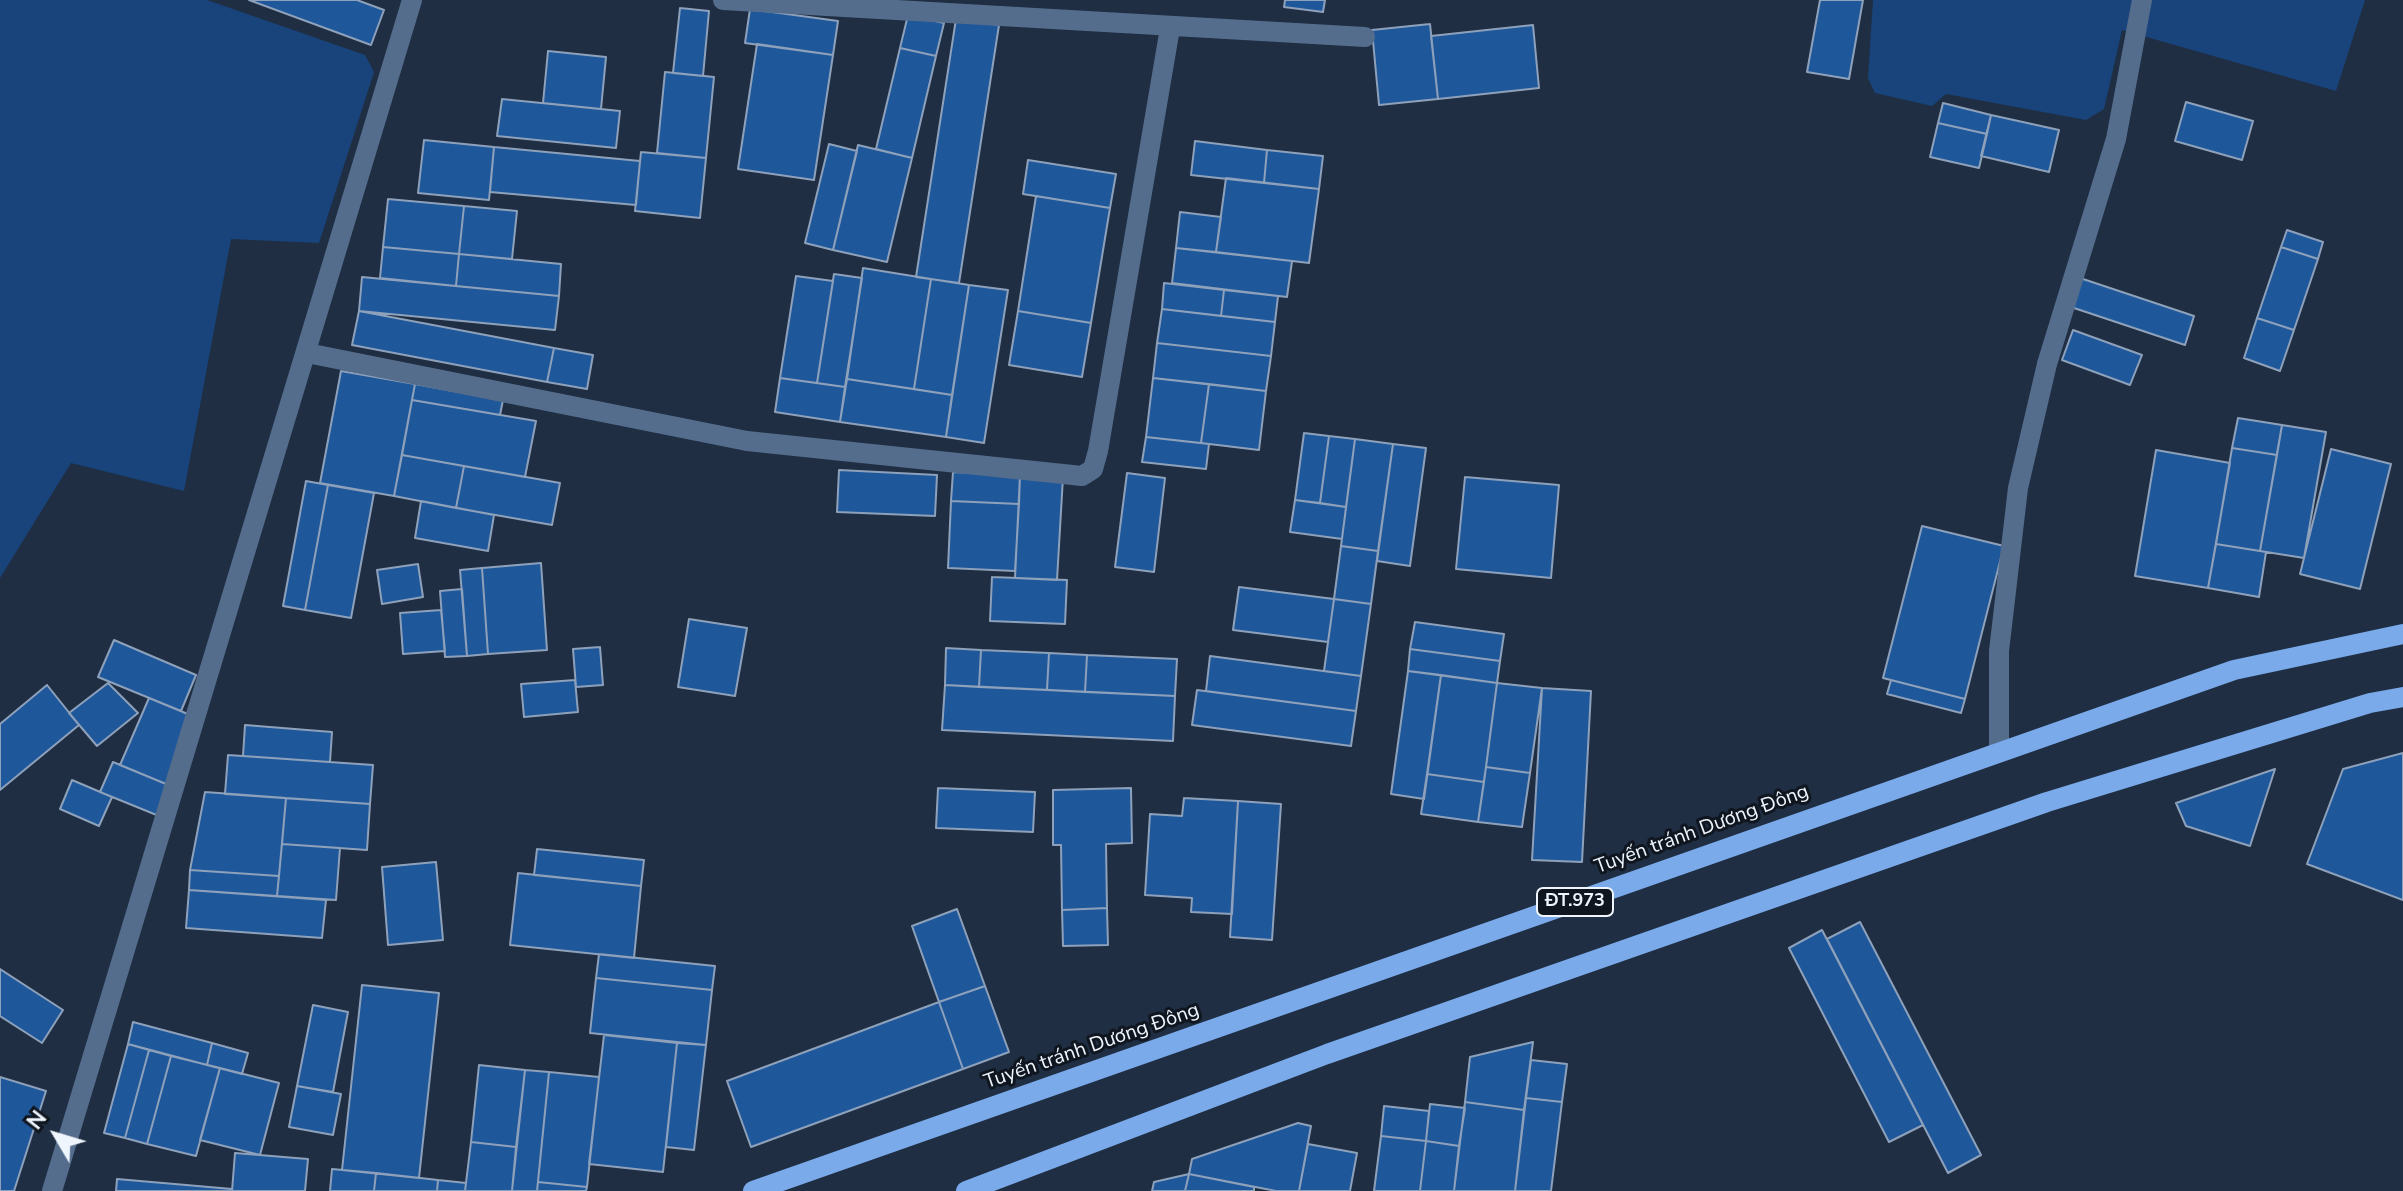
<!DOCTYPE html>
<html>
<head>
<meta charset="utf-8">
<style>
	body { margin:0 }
	#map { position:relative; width:2403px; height:1191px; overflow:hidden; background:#1f2e43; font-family:"Nunito Sans",sans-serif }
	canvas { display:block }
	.north { position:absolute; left:16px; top:1095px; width:80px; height:80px; -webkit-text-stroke:6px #0f1620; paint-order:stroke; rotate:308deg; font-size:22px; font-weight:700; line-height:32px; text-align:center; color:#eff5fd }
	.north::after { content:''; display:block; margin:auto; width:28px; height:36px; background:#eff5fd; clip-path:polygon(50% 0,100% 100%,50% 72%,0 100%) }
</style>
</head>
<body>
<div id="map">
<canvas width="2403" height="1191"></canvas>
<div class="north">N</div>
</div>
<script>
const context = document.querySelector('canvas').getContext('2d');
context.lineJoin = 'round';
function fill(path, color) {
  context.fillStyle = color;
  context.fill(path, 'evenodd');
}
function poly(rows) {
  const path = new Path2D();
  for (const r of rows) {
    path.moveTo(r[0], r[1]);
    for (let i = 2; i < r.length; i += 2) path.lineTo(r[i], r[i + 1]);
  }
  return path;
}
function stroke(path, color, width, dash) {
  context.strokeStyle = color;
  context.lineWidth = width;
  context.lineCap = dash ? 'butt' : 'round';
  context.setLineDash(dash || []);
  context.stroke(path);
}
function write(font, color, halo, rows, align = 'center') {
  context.font = font + ' "Nunito Sans",sans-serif';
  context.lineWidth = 6;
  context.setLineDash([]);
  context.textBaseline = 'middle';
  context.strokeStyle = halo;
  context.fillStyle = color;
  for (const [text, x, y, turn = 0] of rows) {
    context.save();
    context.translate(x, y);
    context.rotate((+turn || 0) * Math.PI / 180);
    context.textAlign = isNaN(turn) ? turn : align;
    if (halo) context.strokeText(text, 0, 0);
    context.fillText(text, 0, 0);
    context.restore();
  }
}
fill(poly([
	[0,0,207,0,365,55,374,72,319,243,231,239,184,491,71,463,0,578],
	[1873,0,2365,0,2336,91,2122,30,2104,109,2086,120,1946,94,1932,106,1875,93,1868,78]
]), '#19447b');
const building = poly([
	[249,0,357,0,384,10,371,45,249,0],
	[1285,0,1325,0,1323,12,1284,7,1285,0],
	[1820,0,1863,0,1849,79,1807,72,1820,0],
	[680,8,709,11,703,76,673,73,680,8],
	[750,9,838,21,833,55,745,43,750,9],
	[908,15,944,23,936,56,900,48,908,15],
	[956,19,999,25,959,283,916,277,956,19],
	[1430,24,1438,99,1379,105,1372,30,1430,24],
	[1533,25,1539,88,1438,99,1431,36,1533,25],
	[757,44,833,55,814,180,738,169,757,44],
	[900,48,936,56,912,158,876,149,900,48],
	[548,51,606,57,601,109,543,103,548,51],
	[665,72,714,77,706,158,657,153,665,72],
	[502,99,620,111,616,148,497,136,502,99],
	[2186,102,2253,121,2242,160,2175,141,2186,102],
	[1943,103,1991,115,1987,134,1938,123,1943,103],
	[1991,115,2059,130,2049,172,1981,156,1991,115],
	[1938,123,1987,134,1979,168,1930,157,1938,123],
	[424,140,494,147,489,200,418,193,424,140],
	[1195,141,1267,150,1264,183,1191,175,1195,141],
	[829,144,857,151,833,250,805,243,829,144],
	[858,145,912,158,887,262,833,250,858,145],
	[494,147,640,161,636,205,490,192,494,147],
	[1267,150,1323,156,1319,189,1264,183,1267,150],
	[641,152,706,158,700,218,635,211,641,152],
	[1028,160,1116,174,1110,208,1023,194,1028,160],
	[1226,178,1319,189,1309,263,1216,252,1226,178],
	[1036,196,1110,208,1091,323,1018,311,1036,196],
	[388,199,464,206,459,254,383,247,388,199],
	[464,206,517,211,512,259,459,254,464,206],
	[1180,212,1221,217,1216,252,1176,248,1180,212],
	[2287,230,2323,242,2318,259,2281,247,2287,230],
	[383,247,459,254,456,286,380,278,383,247],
	[2281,247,2318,259,2294,330,2257,318,2281,247],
	[1176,248,1292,261,1287,297,1172,283,1176,248],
	[459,254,561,264,559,296,456,286,459,254],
	[863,268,931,279,914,389,847,379,863,268],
	[834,274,862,278,845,387,817,383,834,274],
	[796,276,833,281,817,383,780,378,796,276],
	[362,277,559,296,555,330,359,311,362,277],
	[2080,278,2194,316,2185,345,2071,307,2080,278],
	[931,279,969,285,952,395,914,389,931,279],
	[1164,283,1224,290,1221,316,1162,309,1164,283],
	[969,285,1008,290,984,443,946,437,969,285],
	[1224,290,1278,296,1275,322,1221,316,1224,290],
	[1162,309,1275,322,1271,356,1157,343,1162,309],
	[359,311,554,348,547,382,352,345,359,311],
	[1018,311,1091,323,1082,377,1009,365,1018,311],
	[2257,318,2294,330,2280,371,2244,358,2257,318],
	[2073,330,2142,355,2130,385,2062,360,2073,330],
	[1157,343,1271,356,1266,391,1153,378,1157,343],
	[554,348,593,355,587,389,547,382,554,348],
	[341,371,415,384,394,496,320,483,341,371],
	[780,378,845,387,840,422,775,412,780,378],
	[1153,378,1209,384,1201,443,1146,437,1153,378],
	[847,379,952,395,946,437,840,422,847,379],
	[415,384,503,400,500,415,412,400,415,384],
	[1209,384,1266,391,1259,450,1201,443,1209,384],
	[412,400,536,421,525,477,402,455,412,400],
	[2238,418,2282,425,2277,455,2232,448,2238,418],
	[2282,425,2326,432,2304,558,2260,551,2282,425],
	[1304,433,1329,436,1320,503,1295,500,1304,433],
	[1329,436,1355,439,1346,507,1320,503,1329,436],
	[1146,437,1209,444,1206,469,1142,462,1146,437],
	[1355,439,1393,444,1378,551,1341,546,1355,439],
	[1393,444,1426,448,1410,566,1377,561,1393,444],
	[2232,448,2277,455,2260,551,2216,544,2232,448],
	[2331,449,2391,464,2360,589,2300,574,2331,449],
	[2156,450,2230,463,2208,588,2135,576,2156,450],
	[402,455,464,466,456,508,394,496,402,455],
	[464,466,560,483,552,525,456,508,464,466],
	[839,470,937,475,935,516,837,512,839,470],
	[953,472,1020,475,1019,504,951,501,953,472],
	[1127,473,1165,478,1154,572,1115,567,1127,473],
	[1020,475,1063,477,1057,580,1015,578,1020,475],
	[1465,477,1559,485,1551,578,1456,569,1465,477],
	[306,481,328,485,305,610,283,606,306,481],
	[328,485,374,493,351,618,305,610,328,485],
	[1295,500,1346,507,1342,539,1290,532,1295,500],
	[421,501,494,515,488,551,415,538,421,501],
	[951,501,1019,504,1015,571,948,568,951,501],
	[1922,526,2004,546,1965,699,1883,678,1922,526],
	[2216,544,2266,552,2259,597,2208,588,2216,544],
	[1341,546,1378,551,1371,604,1334,599,1341,546],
	[541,563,547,650,488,654,482,568,541,563],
	[418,564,423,597,382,604,377,570,418,564],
	[482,568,488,654,467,656,460,570,482,568],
	[992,577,1067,580,1065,624,990,621,992,577],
	[1239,587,1334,599,1328,642,1233,630,1239,587],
	[462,589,467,656,445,657,440,591,462,589],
	[1334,599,1371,604,1361,676,1324,671,1334,599],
	[441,610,445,651,403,654,400,613,441,610],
	[689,619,747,628,735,696,678,687,689,619],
	[1415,622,1504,634,1500,661,1410,649,1415,622],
	[114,640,196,675,181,711,98,677,114,640],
	[600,647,603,685,576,687,573,649,600,647],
	[946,648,981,650,979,687,945,685,946,648],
	[1410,649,1500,661,1497,683,1408,671,1410,649],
	[981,650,1049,653,1047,690,979,687,981,650],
	[1049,653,1087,655,1085,692,1047,690,1049,653],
	[1087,655,1177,659,1175,696,1085,692,1087,655],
	[1210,656,1361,676,1356,711,1206,691,1210,656],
	[1408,671,1441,675,1424,799,1391,794,1408,671],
	[1441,675,1497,683,1484,782,1427,774,1441,675],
	[575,680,578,712,524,717,521,684,575,680],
	[1891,680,1965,699,1961,713,1887,694,1891,680],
	[108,683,138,713,97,746,69,713,108,683],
	[1497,683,1542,688,1530,773,1486,767,1497,683],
	[47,685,79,725,0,790,0,724,47,685],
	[945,685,1175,696,1173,741,942,730,945,685],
	[1542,688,1591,691,1582,862,1532,860,1542,688],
	[1197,690,1356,711,1351,746,1192,725,1197,690],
	[149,698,195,717,166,784,120,765,149,698],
	[245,725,332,732,330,762,243,756,245,725],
	[2403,753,2403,900,2307,864,2343,769,2403,753],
	[228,755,373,765,370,804,225,794,228,755],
	[113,762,166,784,159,816,100,792,113,762],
	[1486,767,1530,773,1522,827,1478,822,1486,767],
	[2275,769,2250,846,2186,826,2176,803,2275,769],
	[1427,774,1484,782,1478,822,1421,814,1427,774],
	[72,780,112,797,99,826,60,809,72,780],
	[938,788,1035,792,1033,832,936,828,938,788],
	[1131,788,1132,843,1106,844,1107,908,1062,910,1061,845,1053,845,1053,790,1131,788],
	[205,792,286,798,279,876,190,870,205,792],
	[286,798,370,804,367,850,282,844,286,798],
	[1184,798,1238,801,1232,914,1191,912,1192,898,1145,895,1150,814,1182,816,1184,798],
	[1238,801,1281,804,1272,940,1230,937,1238,801],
	[282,844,340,848,336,900,277,896,282,844],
	[537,849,644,860,641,886,534,875,537,849],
	[436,862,443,940,388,945,382,867,436,862],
	[190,870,279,876,277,896,189,890,190,870],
	[518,873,641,886,634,958,510,945,518,873],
	[189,890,326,900,322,938,186,928,189,890],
	[1107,908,1108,945,1063,946,1062,910,1107,908],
	[957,909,985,986,939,1002,912,926,957,909],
	[1860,922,1981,1155,1948,1173,1827,939,1860,922],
	[1822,930,1923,1125,1889,1142,1789,948,1822,930],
	[599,954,715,966,712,990,596,978,599,954],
	[0,969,63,1010,42,1043,0,1016,0,969],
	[596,978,712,990,706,1045,590,1033,596,978],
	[362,985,439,993,419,1178,342,1170,362,985],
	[985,986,1009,1052,963,1069,939,1002,985,986],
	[939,1002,963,1069,751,1147,727,1081,939,1002],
	[313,1005,348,1012,333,1092,297,1086,313,1005],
	[133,1022,212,1043,207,1065,128,1044,133,1022],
	[604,1035,677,1043,663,1172,589,1164,604,1035],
	[1533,1042,1524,1110,1465,1102,1470,1057,1533,1042],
	[212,1043,248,1053,242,1074,207,1065,212,1043],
	[677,1043,706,1045,694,1150,666,1147,677,1043],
	[128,1044,149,1050,125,1138,104,1133,128,1044],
	[149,1050,171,1056,147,1144,125,1138,149,1050],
	[171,1056,220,1068,196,1156,147,1144,171,1056],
	[1531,1060,1567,1064,1562,1102,1526,1098,1531,1060],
	[479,1065,525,1070,516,1147,471,1142,479,1065],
	[220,1068,279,1083,260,1155,200,1140,220,1068],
	[525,1070,549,1072,537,1191,512,1191,525,1070],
	[549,1072,599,1077,587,1187,538,1182,549,1072],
	[0,1077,46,1091,14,1191,0,1191,0,1077],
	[297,1086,341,1094,333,1135,289,1127,297,1086],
	[1526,1098,1562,1102,1551,1191,1515,1191,1526,1098],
	[1465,1102,1524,1110,1515,1191,1454,1191,1465,1102],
	[1430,1104,1465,1108,1459,1146,1426,1141,1430,1104],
	[1384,1106,1429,1111,1426,1141,1381,1136,1384,1106],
	[1298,1123,1311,1126,1299,1191,1276,1191,1189,1174,1192,1159,1298,1123],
	[1381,1136,1426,1141,1420,1191,1374,1191,1381,1136],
	[1426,1141,1459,1146,1454,1191,1420,1191,1426,1141],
	[471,1142,516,1147,512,1191,465,1191,471,1142],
	[1308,1144,1357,1153,1350,1191,1299,1191,1308,1144],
	[235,1153,308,1159,305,1191,232,1191,235,1153],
	[332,1169,376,1173,374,1191,330,1191,332,1169],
	[376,1173,438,1180,437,1191,374,1191,376,1173],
	[1189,1174,1185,1191,1152,1191,1154,1182,1189,1174],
	[1189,1174,1254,1187,1254,1191,1185,1191,1189,1174],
	[117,1179,232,1189,232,1191,116,1191,117,1179],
	[438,1180,466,1183,465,1191,437,1191,438,1180],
	[538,1182,587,1187,586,1191,537,1191,538,1182]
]);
fill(building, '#1f579b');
stroke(building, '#8ea1bb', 2);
stroke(poly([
	[723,0,1365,37],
	[307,353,747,441,1082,476,1093,469,1098,451,1170,28],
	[1999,749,1999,651,2018,488,2047,364,2116,139,2142,0],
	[52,1191,412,0]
]), '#556d8c', 20);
stroke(poly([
	[753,1191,2234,670,2403,634],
	[966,1191,1327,1054,2047,802,2370,703,2403,697]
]), '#7aaaea', 20);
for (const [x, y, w] of [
	[1575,902,76]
]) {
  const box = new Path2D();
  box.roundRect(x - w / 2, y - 14, w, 28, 6);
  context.fillStyle = '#0f1620';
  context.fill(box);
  stroke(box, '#eff5fd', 2);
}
write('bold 18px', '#eff5fd', null, [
	["ĐT.973",1575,902]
]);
write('20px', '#eff5fd', '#0f1620', [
	["Tuyến tránh Dương Đông",1702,830,-20],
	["Tuyến tránh Dương Đông",1092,1047,-19]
]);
</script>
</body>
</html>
